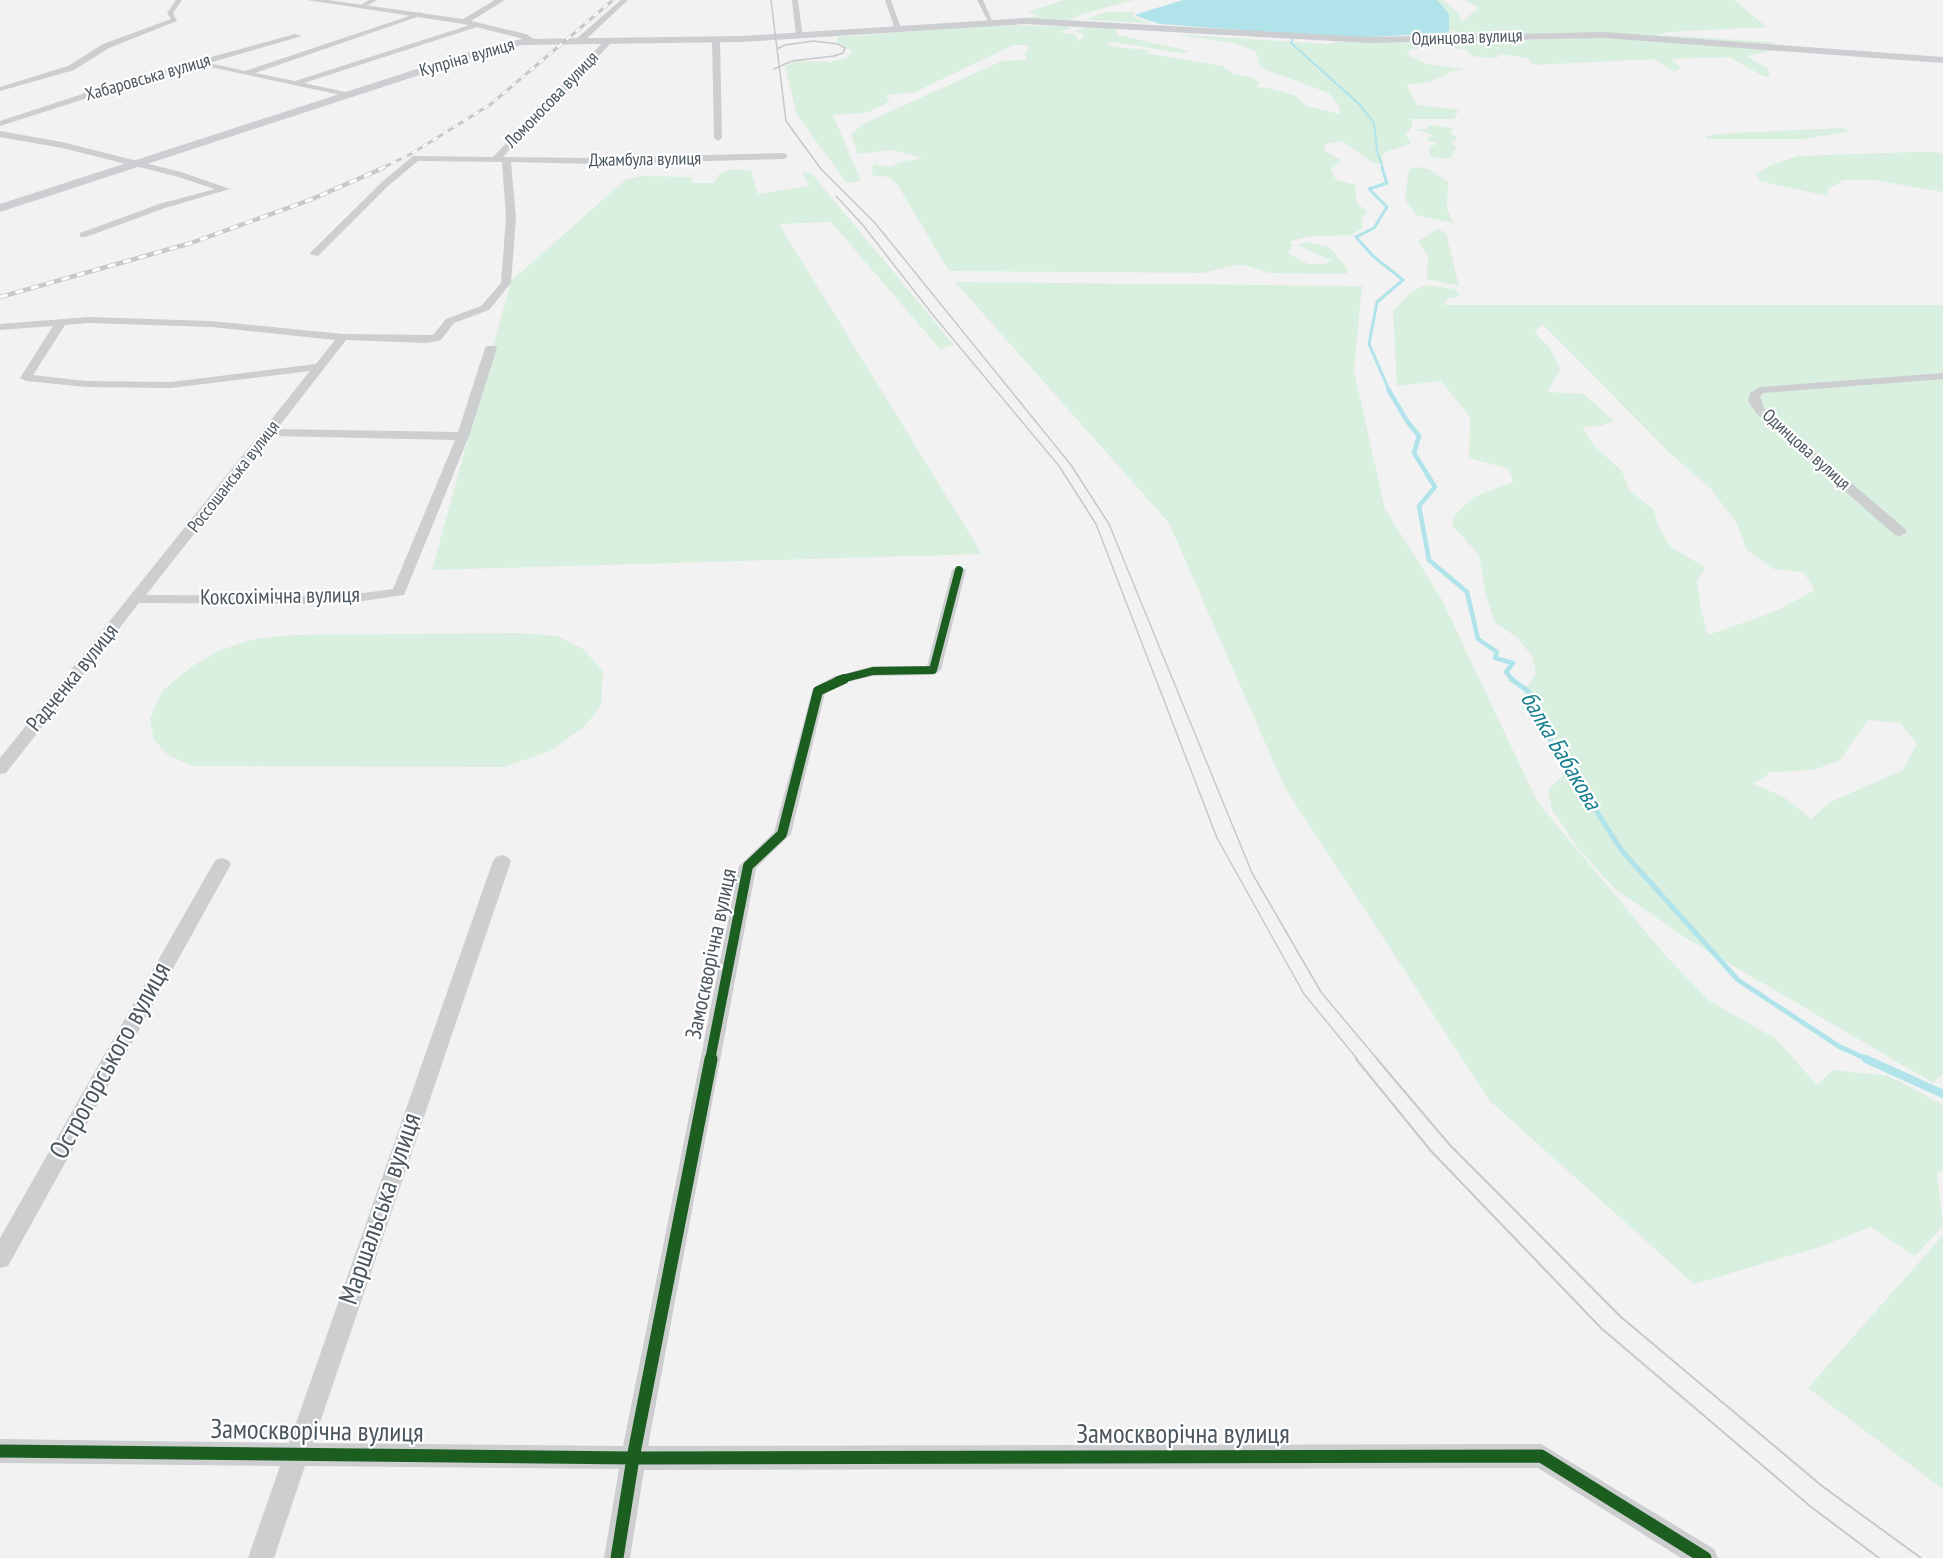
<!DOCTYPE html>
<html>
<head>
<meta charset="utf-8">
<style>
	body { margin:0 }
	canvas { display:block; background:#f2f2f2 }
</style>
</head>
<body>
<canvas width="1943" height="1558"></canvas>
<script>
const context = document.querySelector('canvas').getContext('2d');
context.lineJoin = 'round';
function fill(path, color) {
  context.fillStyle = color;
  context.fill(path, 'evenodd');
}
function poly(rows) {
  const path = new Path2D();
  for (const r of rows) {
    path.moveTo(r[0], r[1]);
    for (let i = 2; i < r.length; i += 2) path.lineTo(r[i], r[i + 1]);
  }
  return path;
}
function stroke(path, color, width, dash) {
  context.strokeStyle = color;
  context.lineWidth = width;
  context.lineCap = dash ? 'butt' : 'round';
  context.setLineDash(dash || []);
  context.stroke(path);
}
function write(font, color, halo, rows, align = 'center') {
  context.font = font + ' "PT Sans Narrow",sans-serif';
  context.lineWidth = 4.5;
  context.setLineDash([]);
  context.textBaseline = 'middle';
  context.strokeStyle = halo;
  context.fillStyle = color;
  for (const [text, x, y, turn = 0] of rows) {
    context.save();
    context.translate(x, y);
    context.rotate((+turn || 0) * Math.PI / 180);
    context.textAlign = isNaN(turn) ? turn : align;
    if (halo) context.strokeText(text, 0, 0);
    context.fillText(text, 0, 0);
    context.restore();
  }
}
fill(poly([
	[1064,0,1134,0,1078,15,1069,21,1015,21,1019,18,1034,17,1037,15,1028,12],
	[1424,0,1443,0,1458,13,1462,21,1479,8,1465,0,1734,0,1767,27,1668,32,1657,35,1773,42,1772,45,1609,34,1434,38,1432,36,1455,31,1448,30],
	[1105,12,1136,12,1132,15,1136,18,1151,23,1086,20],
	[992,25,1070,26,1069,29,1059,32,1075,35,1078,41,1083,38,1083,34,1076,32,1080,29,1092,26,1114,27,1118,35,1190,51,1181,53,1114,42,1106,44,1113,47,1149,50,1145,53,1222,66,1234,74,1252,77,1260,83,1256,87,1268,88,1296,96,1306,106,1340,114,1340,108,1329,93,1266,70,1259,64,1256,51,1232,43,1171,34,1327,44,1339,42,1446,43,1472,50,1450,43,1610,37,1774,50,1747,56,1768,69,1770,77,1763,76,1729,57,1671,59,1682,69,1673,71,1654,59,1533,65,1527,58,1499,54,1497,58,1477,57,1470,55,1466,50,1445,46,1411,49,1407,52,1410,56,1426,64,1463,69,1451,72,1429,82,1407,85,1417,105,1459,110,1454,119,1411,119,1412,127,1405,135,1410,140,1410,144,1386,152,1382,155,1383,164,1373,163,1342,141,1326,144,1323,150,1341,160,1331,169,1336,180,1355,185,1357,203,1367,212,1362,219,1362,228,1351,235,1312,236,1298,239,1290,242,1292,246,1288,253,1308,264,1325,264,1332,261,1298,245,1306,242,1329,247,1348,269,1346,274,1269,273,1245,265,1235,265,1203,273,949,271,897,184,888,177,872,175,873,164,891,167,901,162,923,158,892,150,858,154,851,134,865,123,1002,61,1027,60,1025,53,1029,48,1027,45,1013,45,915,92,885,95,890,102,866,113,833,115,861,181,847,183,797,115,785,66,796,61,831,62,847,58,852,51,837,42,838,37],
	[1434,125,1454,129,1450,132,1458,138,1451,143,1458,148,1453,152,1452,157,1445,159,1430,156,1430,147,1438,143,1428,141,1426,139,1433,135,1414,129,1429,129,1428,126],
	[1841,128,1851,131,1805,139,1705,139,1707,136,1716,134],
	[1917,152,1936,152,1943,155,1943,192,1873,180,1844,180,1828,189,1827,196,1760,181,1756,174,1771,165,1798,156],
	[1419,167,1431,170,1448,182,1447,208,1453,223,1416,215,1405,200,1409,169],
	[733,169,751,171,758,194,809,186,802,172,812,174,954,345,940,349,831,222,779,224,982,554,432,570,511,281,625,180,641,176,691,177,692,183,714,183,719,174],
	[1438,229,1446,233,1459,286,1427,279,1428,256,1418,241],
	[955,282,1362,286,1354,371,1385,509,1441,598,1537,801,1665,955,1708,1000,1776,1039,1817,1085,1833,1070,1889,1076,1943,1105,1943,1171,1937,1172,1943,1226,1915,1256,1871,1227,1819,1247,1694,1284,1490,1101,1285,788,1169,523],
	[1426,285,1455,289,1460,296,1447,299,1444,305,1943,305,1943,1073,1933,1083,1686,938,1615,889,1577,847,1552,810,1548,790,1562,776,1565,756,1549,729,1522,709,1524,690,1536,674,1533,658,1518,638,1495,623,1486,595,1479,555,1452,525,1456,513,1476,496,1513,482,1509,469,1469,458,1470,417,1441,381,1397,386,1393,311,1412,291],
	[1542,324,1672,455,1710,488,1736,522,1747,550,1773,569,1803,572,1815,590,1774,612,1708,635,1701,610,1697,581,1706,568,1671,547,1658,526,1654,510,1629,490,1622,471,1595,447,1582,427,1600,426,1614,421,1584,394,1547,392,1560,370,1550,348,1535,333],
	[1868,720,1900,723,1917,744,1903,770,1830,802,1811,819,1784,797,1753,784,1771,772,1814,770,1840,760],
	[518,633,557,636,583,649,603,671,601,706,584,727,550,751,504,767,192,766,168,755,154,740,150,719,162,691,191,667,218,651,254,639,292,635],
	[1943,1235,1943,1489,1808,1388]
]), '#d9efdf');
fill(poly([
	[1183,0,1437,0,1449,14,1449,33,1349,38,1160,24,1136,16,1137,14]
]), '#b0e3ea');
stroke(poly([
	[1294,34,1291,43,1359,104,1374,123,1377,151,1383,169]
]), '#b0e3ea', 2);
stroke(poly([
	[1382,168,1387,183,1369,189,1387,207,1374,228,1356,237,1373,256,1403,280,1377,302,1369,344,1389,390]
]), '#b0e3ea', 3);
stroke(poly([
	[1388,389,1407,421,1419,436,1414,453,1435,487,1419,506,1429,560,1467,592,1478,639,1497,652,1495,658,1513,663,1506,672,1513,680]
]), '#b0e3ea', 4.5);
stroke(poly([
	[1511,679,1528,691,1541,725,1622,851,1738,980,1840,1047,1869,1060]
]), '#b0e3ea', 5);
stroke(poly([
	[1866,1059,1943,1094]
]), '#b0e3ea', 8);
fill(poly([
	[176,0,182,0,173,13,177,21,109,48,74,70,0,91,0,87,68,66,103,44,171,19,167,13,176,0],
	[369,0,377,0,365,7,361,7,361,5,369,0],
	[621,0,628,0,582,43,576,43,576,39,621,0],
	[792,0,798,0,803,38,796,36,792,0],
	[885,0,891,0,902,31,895,29,885,0],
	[977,0,983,0,993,23,989,23,977,0],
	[421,12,423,15,255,73,295,81,476,23,483,25,304,83,350,93,350,97,201,65,119,88,0,126,0,121,113,84,295,34,302,36,209,63,245,71,421,12],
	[716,38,720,40,722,138,718,141,714,138,712,40,716,38],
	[606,39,613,41,503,157,595,158,784,153,788,156,784,159,595,164,511,162,516,218,511,283,489,310,454,323,441,340,437,341,427,343,346,340,277,429,458,432,485,348,487,346,495,346,497,348,469,436,404,595,341,604,139,603,6,773,0,774,0,758,310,371,171,388,86,387,26,381,20,378,53,326,0,330,0,324,89,317,211,321,343,334,433,335,446,319,481,306,501,283,506,218,502,162,418,161,388,186,318,256,309,254,382,182,413,156,493,157,606,39],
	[89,323,211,327,335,340,316,364,171,382,86,381,33,375,65,325,89,323],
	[271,436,455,440,393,589,341,596,146,595,271,436],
	[0,131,62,142,181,172,230,189,165,208,86,237,80,237,80,233,159,204,215,189,175,176,62,148,0,137,0,131],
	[1943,373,1943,379,1763,393,1760,396,1764,408,1905,529,1907,532,1900,536,1895,535,1756,413,1748,401,1750,393,1760,387,1943,373],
	[959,566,966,570,941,670,933,675,873,676,843,683,825,693,791,834,756,868,648,1446,1541,1444,1714,1549,1718,1558,1681,1558,1538,1468,644,1470,630,1558,604,1558,619,1469,305,1466,274,1558,248,1558,280,1466,0,1463,0,1439,289,1443,493,861,496,857,502,855,508,857,511,861,313,1443,623,1446,739,866,774,832,813,688,833,677,873,666,927,666,952,570,959,566],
	[222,858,228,860,231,864,8,1266,0,1268,0,1238,213,864,216,860,222,858]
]), '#ccced0');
fill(poly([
	[307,0,328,0,463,19,495,0,505,0,471,21,526,34,537,41,533,44,520,38,464,24,307,0]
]), '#ccced0');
fill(poly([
	[1026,18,1369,37,1604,32,1943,57,1943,63,1604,38,1369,43,1026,24,742,42,523,45,496,50,0,212,0,204,494,44,523,39,742,36,1026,18]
]), '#ccced1');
stroke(poly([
	[771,0,786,121,821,169,875,223,1071,465,1109,524,1252,873,1321,992,1378,1060],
	[774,69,792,61,834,56,843,53,845,48,838,44,813,41,785,45,777,49],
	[836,196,862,224,933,315,1059,466,1096,524,1217,838,1304,994,1358,1060]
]), '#c7c8ca', 1.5);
stroke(poly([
	[1356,1059,1431,1151,1601,1328,1810,1506,1879,1558],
	[1377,1059,1449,1144,1621,1317,1822,1486,1921,1558]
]), '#c7c8ca', 2);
const railFar1 = poly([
	[380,169,411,154,491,104,613,0]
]);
const rail = poly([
	[0,297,191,243,310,200,383,168]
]);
stroke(railFar1, '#c7c8ca', 3);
stroke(rail, '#c7c8ca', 4.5);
stroke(railFar1, '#fff', 2, [6]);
stroke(rail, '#fff', 3, [8]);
stroke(poly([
	[838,680,873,671,933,670,959,570]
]), '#1b5e20', 8);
stroke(poly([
	[710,1060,748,866,782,834,818,691,844,679]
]), '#1b5e20', 10);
stroke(poly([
	[0,1451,633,1458,1541,1456,1705,1558],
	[617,1558,633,1458,711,1059]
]), '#1b5e20', 13);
write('18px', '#4a565e', '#fff', [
	["Одинцова вулиця",1467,38,-2],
	["Купріна вулиця",467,58,-16],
	["Хабаровська вулиця",148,78,-16],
	["Ломоносова вулиця",552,100,-46],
	["Джамбула вулиця",645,160,-1],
	["Одинцова вулиця",1806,450,42],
	["Россошанська вулиця",234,477,-52]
]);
write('22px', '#4a565e', '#fff', [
	["Коксохімічна вулиця",280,597,-1],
	["Радченка вулиця",73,678,-51],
	["Замоскворічна вулиця",712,954,-78]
]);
write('italic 24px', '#167f8e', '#fff', [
	["балка Бабакова",1560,751,59]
]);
write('27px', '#4a565e', '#fff', [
	["Острогорського вулиця",111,1061,-61],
	["Маршальська вулиця",381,1209,-71],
	["Замоскворічна вулиця",317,1432,1],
	["Замоскворічна вулиця",1183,1435]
]);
</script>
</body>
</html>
